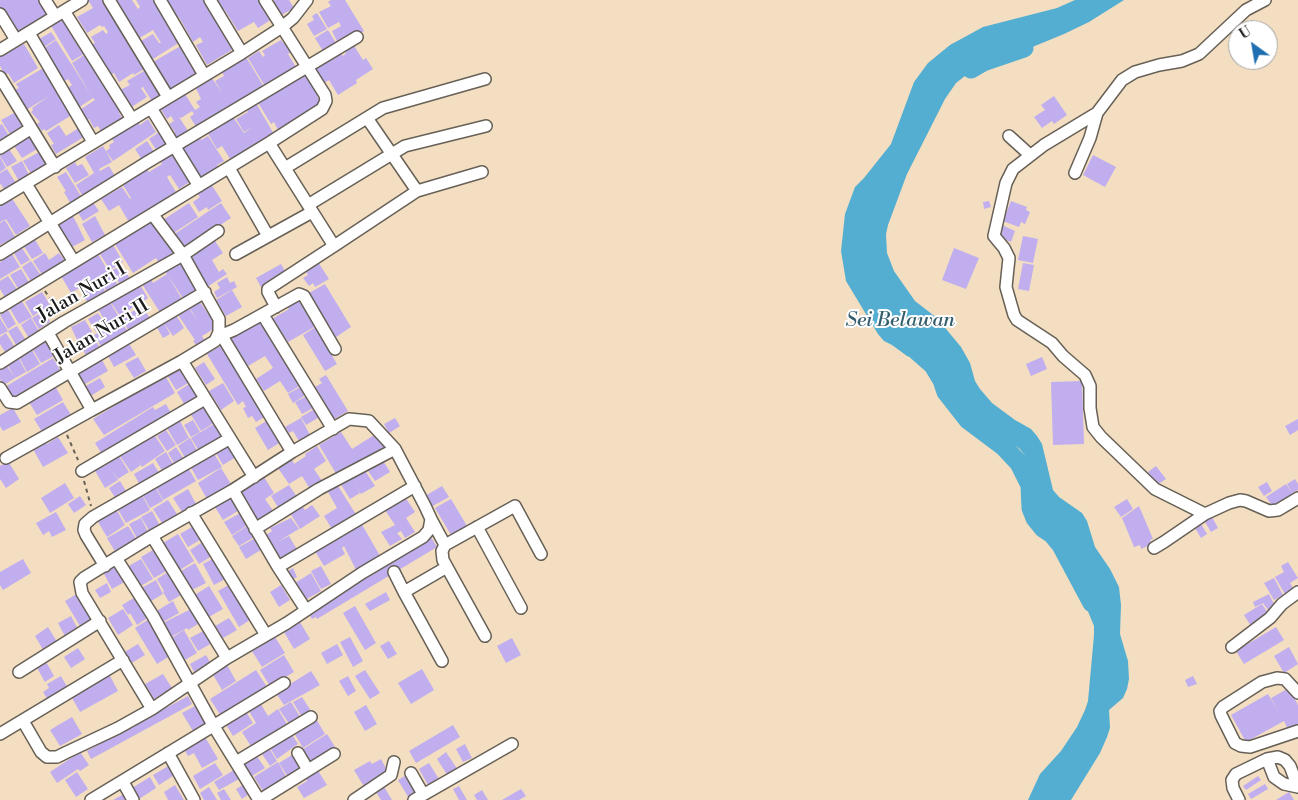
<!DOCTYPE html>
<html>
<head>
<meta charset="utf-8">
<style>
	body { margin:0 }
	#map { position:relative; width:1298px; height:800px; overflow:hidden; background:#f3dec1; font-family:"Libre Bodoni",serif }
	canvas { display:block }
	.north { position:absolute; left:1228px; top:20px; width:50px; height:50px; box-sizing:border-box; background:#fff; border:1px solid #a4a4a4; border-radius:50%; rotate:328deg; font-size:14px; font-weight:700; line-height:20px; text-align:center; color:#1c1c1c }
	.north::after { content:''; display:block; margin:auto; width:18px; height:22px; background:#1f6fb2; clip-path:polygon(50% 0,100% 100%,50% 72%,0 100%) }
</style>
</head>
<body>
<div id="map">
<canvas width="1298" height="800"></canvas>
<div class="north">U</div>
</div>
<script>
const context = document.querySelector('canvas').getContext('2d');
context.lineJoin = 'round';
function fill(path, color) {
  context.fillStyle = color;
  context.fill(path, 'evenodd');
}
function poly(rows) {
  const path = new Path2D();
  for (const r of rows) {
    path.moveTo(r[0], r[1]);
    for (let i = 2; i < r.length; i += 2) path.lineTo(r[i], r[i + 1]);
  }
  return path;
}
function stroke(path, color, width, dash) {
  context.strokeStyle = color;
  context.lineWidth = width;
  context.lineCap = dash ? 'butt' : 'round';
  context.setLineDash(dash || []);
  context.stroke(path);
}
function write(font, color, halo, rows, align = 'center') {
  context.font = font + ' "Libre Bodoni",serif';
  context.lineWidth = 4;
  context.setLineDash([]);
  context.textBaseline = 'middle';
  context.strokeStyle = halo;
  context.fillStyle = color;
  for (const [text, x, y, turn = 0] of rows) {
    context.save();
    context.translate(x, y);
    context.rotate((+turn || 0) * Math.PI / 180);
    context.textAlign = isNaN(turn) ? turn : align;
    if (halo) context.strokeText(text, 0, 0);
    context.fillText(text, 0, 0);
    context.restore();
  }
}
fill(poly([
	[1075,0,1124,0,1089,22,1064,34,1030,48,994,58,970,72,956,83,945,99,907,174,888,225,886,234,887,253,894,271,915,301,937,318,961,347,970,363,975,381,980,389,992,403,1015,420,1031,429,1037,436,1042,444,1053,490,1059,497,1082,513,1087,521,1095,547,1110,569,1119,587,1121,605,1120,634,1128,661,1129,679,1127,689,1123,698,1109,710,1110,728,1107,737,1100,753,1071,800,1028,800,1040,774,1061,751,1077,727,1085,710,1088,701,1094,635,1094,626,1080,592,1080,574,1059,533,1036,512,1032,503,1034,484,1032,475,1026,457,1020,449,1012,443,993,437,970,417,958,403,939,372,932,366,907,356,892,345,884,341,878,334,846,281,841,251,845,214,855,187,864,178,891,144,914,82,928,63,950,45,983,27,1057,8]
]), '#53aed1');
stroke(poly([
	[971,69,983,62,1024,48],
	[917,351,933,365,942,380,946,392,968,420,1004,447,1019,463,1030,485,1031,508,1035,518,1043,528,1052,534,1061,545,1092,603]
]), '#53aed1', 19);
fill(poly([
	[0,0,41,0,50,15,17,35,0,7],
	[88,0,102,0,114,20,117,18,146,68,134,75,133,73,119,82,114,73,110,75,91,45,95,43,91,37,103,30,106,34,108,32,104,26,102,27,100,25,87,33,77,17,93,8],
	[112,0,132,0,138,9,140,7,136,0,154,0,180,42,153,59,141,41,153,34,159,43,161,43,153,30,136,40],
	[163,0,206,0,235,48,207,65,196,45,203,42,200,37,193,42,180,19,177,16,174,19],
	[218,0,261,0,272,19,258,28,254,22,238,31,224,9,222,10,217,1],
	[275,0,289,0,294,8,278,17,270,3],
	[331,0,345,0,364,31,349,40,346,36,337,41,332,31,341,26,339,22,328,28,319,12,331,6,328,2],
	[317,13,327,29,314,36,307,24,314,20,312,16],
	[66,15,87,52,72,61,50,24],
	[328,30,336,43,323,51,315,38],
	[51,32,56,39,41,49,36,41],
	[56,40,91,95,72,63,87,53,108,92,109,91,122,111,119,113,123,119,102,133,98,126,94,128,89,119,84,122,78,111,95,100,93,98,78,108,66,89,72,85,68,79,61,83,43,49],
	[281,40,283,43,287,41,293,51,269,65,288,54,297,69,266,88,248,58,259,51,263,57,265,55,262,51],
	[24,44,38,68,14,83,8,73,5,75,0,66,0,56],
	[184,44,201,73,170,91,153,62],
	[353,44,363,60,366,58,373,69,356,80,357,83,338,95,329,80,321,85,311,68,339,51,343,56,346,53,344,50],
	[246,57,264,87,198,130,190,117,194,114,192,111,181,118,179,117,190,134,176,143,171,135,175,132,169,124,174,121,171,116,167,119,160,108,185,94,195,110,200,107,196,102,201,99,195,86,211,77,223,94,215,81,224,76,222,72],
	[45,67,75,113,46,131,44,129,42,131,37,124,40,122,31,112,33,110,32,108,49,96,26,110,15,90,19,88,16,84],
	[149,68,165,95,153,103,143,87,149,83,141,88,147,97,130,108,120,90,130,85,127,81],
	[305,71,320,94,317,96,321,103,278,130,274,122,271,124,257,101],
	[1054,96,1067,115,1054,124,1052,121,1042,128,1034,117,1045,110,1041,105],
	[256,103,275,136,232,162,222,146,217,149,207,132,233,117,244,133,253,127,244,132,236,119,248,112,246,109],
	[16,112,25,128,11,136,1,120],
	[148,119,156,132,113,161,106,151,110,148,109,145,114,142,112,139,138,122,140,125],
	[2,124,9,136,0,141,0,125],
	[59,125,66,136,82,126,87,135,56,154,51,145,54,144,47,133],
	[162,130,172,146,159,154,149,139],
	[28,135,37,149,22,158,13,144],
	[208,136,224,161,217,165,219,168,201,179,182,148,200,137,201,140],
	[147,141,156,155,144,163,135,149],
	[7,146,17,161,7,167,0,156,0,151],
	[103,146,112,162,99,169,100,171,109,166,116,178,85,200,76,185,94,173,85,157],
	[174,151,191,181,179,189,170,175,167,177,176,192,165,199,166,201,130,224,119,205,109,211,101,199,122,187,130,199,131,198,121,182,145,167,149,172,162,164,159,160],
	[39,152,47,167,32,175,23,161],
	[1093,155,1116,167,1105,187,1083,175],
	[0,157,6,168,0,172],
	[22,161,30,177,20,183,11,167],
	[75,162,77,166,82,164,89,175,75,183,66,168],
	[7,169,17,185,6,192,0,183,0,173],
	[66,172,84,201,73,208,64,192,66,191,57,177],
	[211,184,222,201,208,210,207,207,199,212,193,202,200,197,197,193],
	[11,197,30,226,16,235,6,219,0,222,0,203],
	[92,201,99,211,83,221,77,211],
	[989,201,991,207,984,209,983,202],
	[1011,201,1027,207,1026,210,1030,212,1025,224,1021,222,1019,227,1003,221],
	[189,203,198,217,172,234,163,220],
	[221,203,231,218,182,250,173,235],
	[72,214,85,240,72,247,66,236,63,238,55,224],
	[95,216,105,235,92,242,82,224],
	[5,220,15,237,0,245,0,223],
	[151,222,157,231,160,229,175,253,159,263,156,258,133,273,115,244],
	[1002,225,1015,231,1011,242,997,236],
	[1023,236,1038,239,1033,263,1018,260],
	[34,238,43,253,32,259,23,245],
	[211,239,213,242,215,241,223,253,212,260,219,272,223,269,227,274,207,287,189,259,194,256,193,254,203,248,202,245],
	[112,243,123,262,110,270,98,251],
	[22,248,30,260,21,265,14,253],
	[954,248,979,258,966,289,942,280],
	[45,253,49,260,59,253,65,261,43,276,33,261],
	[12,254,20,267,0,279,0,262],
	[98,254,108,271,71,293,61,276],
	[31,261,42,277,32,283,22,267],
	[180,261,199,291,184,300,165,271],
	[318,262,329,279,315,287,313,283,309,286,303,278,308,275,305,270],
	[1023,263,1034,265,1029,291,1018,289],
	[281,264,286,273,261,287,256,278],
	[122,265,130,279,120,285,112,270],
	[21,269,30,284,19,290,10,275],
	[110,272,119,287,108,294,99,278],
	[167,274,183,301,161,314,142,284,151,278,153,283],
	[8,276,18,291,6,299,0,289,0,281],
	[227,277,230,283,234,281,237,287,217,298,214,292,220,288,217,283],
	[98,279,107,294,89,305,80,290],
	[139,283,148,298,120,316,110,301],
	[325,284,351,327,336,337,309,293],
	[232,290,242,307,226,316,216,300],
	[42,292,50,305,33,316,25,302],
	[198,299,217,327,202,336,205,341,197,346,193,341,195,340,176,312,187,305,198,322,188,305],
	[299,299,316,326,288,342,272,319,289,309,287,306],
	[21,300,32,317,19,324,9,307],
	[110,302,120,319,108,326,98,309],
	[142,306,151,320,130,333,121,318],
	[8,310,16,324,8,329,0,315],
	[44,311,50,322,39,329,32,318],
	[98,313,106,326,96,332,88,319],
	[176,315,184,328,173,336,164,323],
	[0,318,8,331,0,335],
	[31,318,40,333,30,340,21,325],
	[120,319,130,335,104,351,94,335],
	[262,319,303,384,288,393,280,381,264,391,256,379,273,368,265,356,248,366,231,339],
	[85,320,92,332,77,340,71,327],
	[163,321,170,334,163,338,156,326],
	[17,326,25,339,16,345,8,331],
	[317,326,324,337,322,339,337,364,325,371,303,335],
	[6,333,14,346,5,352,0,344,0,337],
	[91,333,102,351,88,359,78,341],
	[45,340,54,356,41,363,32,348],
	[128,342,136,355,114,367,107,354],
	[222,345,254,395,247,400,254,395,266,416,256,422,252,416,248,418,243,408,246,407,243,401,238,405,207,354],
	[32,350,40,364,27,372,19,357],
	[18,357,26,372,15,378,7,364],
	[138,357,146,371,134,378,125,364],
	[1042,357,1047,369,1031,376,1026,364],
	[53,358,62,373,13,401,5,387],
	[101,358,108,371,85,384,77,372],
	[204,362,215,379,206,385,195,368],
	[7,366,15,378,4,385,0,379,0,370],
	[180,366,190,382,176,390,167,375],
	[165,375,175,393,104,435,93,419],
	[326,375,348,411,331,421,325,412,329,410,315,387,322,383,319,379],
	[100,378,105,387,89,397,84,387],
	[1082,381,1084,444,1053,445,1051,382],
	[192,382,201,397,186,407,177,392],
	[223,383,234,401,221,410,209,391],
	[55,386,63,400,37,415,29,402],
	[302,386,307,394,293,403,288,394],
	[309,395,315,407,302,414,295,402],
	[63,402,73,418,44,435,34,419],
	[206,403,217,421,201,431,190,413],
	[166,404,172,415,103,456,95,443,153,407,155,410],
	[13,408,21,422,3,431,0,426,0,415],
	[316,408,321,416,306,425,301,417],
	[271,418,284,440,268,450,255,428],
	[301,418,310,435,299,441,293,431,289,433,285,427],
	[395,418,400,426,389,433,384,424],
	[1298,419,1298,430,1290,435,1285,426],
	[193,420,200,432,191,437,184,425],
	[180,421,189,438,177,445,167,428],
	[217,422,227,438,201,454,191,438],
	[166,430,176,445,167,451,157,436],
	[341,432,352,449,379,432,388,448,338,477,319,445],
	[155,436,165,451,142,467,136,458,141,465,131,472,120,456],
	[58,437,68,453,43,467,33,449,45,441,47,444],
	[190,438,199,454,187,461,178,446],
	[230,440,239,455,223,465,214,450],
	[317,446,326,461,314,469,322,481,310,489,302,476,289,484,278,468,292,459,294,464,306,456,305,454],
	[176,447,185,461,176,466,168,453],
	[212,450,222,467,198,480,189,464],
	[166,452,175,467,164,474,155,459],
	[119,456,129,472,118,479,111,469,118,480,105,488,94,469],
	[382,459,390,472,375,481,366,468],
	[8,461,19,479,6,488,0,479,0,466],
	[153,463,161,476,141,487,134,474],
	[187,466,196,481,163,500,156,487,167,481,166,479],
	[1156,466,1166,479,1157,485,1148,472],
	[221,468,231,484,207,499,198,483],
	[364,469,375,486,361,494,354,482,360,493,350,499,340,483],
	[264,477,274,493,265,499,276,515,260,525,239,493],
	[1295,479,1298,484,1298,490,1292,493,1287,484],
	[120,481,127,493,116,499,109,488],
	[1267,482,1272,491,1264,496,1258,487],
	[65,483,74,498,50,513,41,498],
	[1286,484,1294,496,1274,508,1266,497],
	[154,485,163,501,150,508,141,492],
	[289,485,299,500,281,512,271,496],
	[338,486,357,516,333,531,324,516,337,508,328,492],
	[442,486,449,497,431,507,425,496],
	[188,489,196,504,182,512,173,498],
	[403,494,415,512,406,518,415,532,405,538,401,531,397,533,402,539,390,546,381,532,395,525,383,507],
	[142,495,150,510,126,523,117,508],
	[80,496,86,505,74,513,68,504],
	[233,496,241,509,223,520,215,507],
	[451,499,467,526,451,535,435,508],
	[1127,499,1133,509,1121,517,1114,507],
	[168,500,177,514,162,523,153,509],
	[312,505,320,516,300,529,290,513,302,506,305,510],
	[1139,506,1153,539,1150,540,1152,544,1141,549,1140,545,1134,547,1122,518],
	[116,509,125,525,107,537,98,522],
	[152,511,160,526,150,532,141,517],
	[56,512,66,530,52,537,49,531,43,535,36,523],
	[242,512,249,524,232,535,224,522],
	[1212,517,1218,528,1211,532,1205,522],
	[141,518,149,534,138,540,129,524],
	[291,518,299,529,277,542,289,536,299,553,283,562,266,535,272,531,270,528],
	[360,521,380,556,356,570,344,546,342,548,345,554,324,566,315,551],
	[197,524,205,537,188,547,180,534],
	[1201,524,1207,534,1201,538,1195,528],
	[128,526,138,542,117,555,107,538],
	[247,526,254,537,239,546,232,536],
	[178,534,194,561,180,570,163,543],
	[257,537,264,548,246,559,239,547],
	[431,537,437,547,317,619,316,617,312,619,309,614,311,608],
	[206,540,215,554,199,564,190,550],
	[158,547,168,570,154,578,141,557],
	[216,557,227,578,214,585,203,564],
	[23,559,31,573,3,590,0,585,0,572],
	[141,559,153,579,137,588,125,568],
	[1288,562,1298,578,1290,583,1295,591,1286,596,1275,577,1284,572,1281,566],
	[195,563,206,583,192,590,181,571],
	[119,564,128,580,112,589,103,572],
	[321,566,331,584,321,589,311,571],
	[293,568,297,577,291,580,286,572],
	[171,570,179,582,173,586,180,582,186,592,169,602,163,592,164,591,157,579],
	[311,573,321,591,305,600,295,583],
	[1274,578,1283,595,1274,600,1264,583],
	[156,580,163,594,146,604,138,590],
	[107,583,111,592,100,598,95,590],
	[232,583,253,618,239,627,218,591],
	[281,585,290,600,279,607,270,592],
	[209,586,223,609,207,618,193,596],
	[80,592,95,617,80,626,65,601],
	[386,592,390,600,370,611,365,604],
	[1269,594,1275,606,1268,610,1263,603,1255,607,1253,602],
	[137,596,150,616,137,625,130,613,128,615,122,605],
	[173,601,179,613,161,623,155,612],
	[1262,604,1269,615,1251,626,1244,615],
	[355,606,376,643,365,650,343,613],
	[195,607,203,621,188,630,187,628,169,638,161,624],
	[123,609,133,625,118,635,108,618],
	[71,616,80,633,67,640,58,623],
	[152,617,173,654,157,664,135,628],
	[229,618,237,630,223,638,215,626],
	[300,622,310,639,294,649,284,632],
	[48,627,59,645,45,653,35,636],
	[1276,627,1284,640,1244,664,1236,651],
	[207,629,214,642,198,651,190,638],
	[184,630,197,653,183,661,170,639],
	[275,637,285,653,262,667,252,651],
	[350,637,363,661,353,667,340,642],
	[512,638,521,655,506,663,497,646],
	[389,641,397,654,388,659,380,646],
	[138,644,145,655,130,664,123,653],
	[337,644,343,655,327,664,321,653],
	[1289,647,1298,664,1284,673,1274,656],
	[78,648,85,659,71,668,64,657],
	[206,655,210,662,194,672,190,664],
	[284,655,294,672,270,686,260,670],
	[45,660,54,676,45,682,36,666],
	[227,665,236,681,222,690,212,673],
	[422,669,434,690,411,704,398,683],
	[256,670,267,687,221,716,210,699],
	[365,670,380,693,370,699,355,676],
	[311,671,320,685,284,705,276,693],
	[109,674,118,691,80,712,71,696],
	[163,674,172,688,154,699,145,684],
	[61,676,70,692,48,700,43,692,49,688,47,684],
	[348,676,356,691,348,696,339,681],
	[1193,676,1197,684,1188,687,1185,680],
	[1289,688,1298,705,1298,727,1289,732,1284,721,1246,742,1231,715,1268,694,1278,711,1271,698],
	[188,696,192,704,91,759,87,751],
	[302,697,311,711,302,717,293,702],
	[259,701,268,716,278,709,288,726,252,748,242,732,256,723,247,708],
	[291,702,301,718,290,725,279,709],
	[197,705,207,722,193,731,182,713],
	[366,705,377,724,365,731,354,712],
	[245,710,253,723,233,736,225,723],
	[72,717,82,734,60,746,50,730],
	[315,717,325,734,303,748,293,731],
	[453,725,460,737,416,763,409,751],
	[291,733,298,744,277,759,269,746],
	[327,734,337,750,310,766,300,751],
	[205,737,218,759,202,768,194,753,188,756,184,749],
	[465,744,472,758,463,762,456,749],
	[268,746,277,761,270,766,260,751],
	[80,752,89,765,80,771,78,769,57,783,50,772],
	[254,752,265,768,252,776,242,760],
	[446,752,458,770,448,776,437,759],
	[292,755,302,773,290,780,279,763],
	[381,759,390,776,366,790,354,770,370,761,372,764],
	[278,762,288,780,265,794,254,777],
	[215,763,223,775,200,789,193,776],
	[429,763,439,779,428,785,419,769],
	[170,765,176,774,159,785,153,775],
	[317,769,327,785,304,798,297,787,307,781,305,777],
	[234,770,239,779,219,790,214,782],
	[77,772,88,789,76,797,65,780],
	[410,773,422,793,410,800,398,780],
	[1258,776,1261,780,1246,790,1243,786],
	[150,777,156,788,139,799,132,788],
	[1265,784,1268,789,1251,799,1248,794],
	[175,785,184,800,168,800,164,792],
	[243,785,249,794,242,799,236,789],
	[383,785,392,800,381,800,375,790],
	[459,786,467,800,459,800,453,789],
	[209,787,217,800,204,800,200,793],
	[224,789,231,800,221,800,217,793],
	[521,789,526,796,519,800,502,800],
	[482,790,488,800,477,800,474,795],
	[1289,792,1294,800,1276,800],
	[124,794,128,800,113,800]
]), '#c1aeef');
const minor = poly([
	[45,0,55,16],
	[109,0,168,97],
	[160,0,204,75],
	[210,0,242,53],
	[64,11,132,119],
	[0,14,16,40],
	[29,33,93,142],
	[0,50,82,0],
	[0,77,55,167],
	[151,108,199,186],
	[367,118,417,191],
	[1009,136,1030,155],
	[269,143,334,246,417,191,482,172],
	[0,148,30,129],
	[229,168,268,236],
	[285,168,383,108,485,79],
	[1075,173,1090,138,1097,113],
	[26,184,74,262],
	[0,199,242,53,282,27,293,18,307,0],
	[308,205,405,146,486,126],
	[153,215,183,255,219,319,219,332,215,341,182,361,254,477],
	[0,254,146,163,357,37],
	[236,254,312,212],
	[0,307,269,143,322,109,326,101,325,95,265,0],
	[276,307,268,292,268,289,334,246],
	[263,315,333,429],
	[48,333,92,410,182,361],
	[222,336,292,452],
	[217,337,234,330,299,294,304,296,335,349],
	[0,363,64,322,183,255,218,231],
	[0,388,9,402,17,403,205,292],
	[6,458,92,410],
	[82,471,205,399],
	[233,490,278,567,306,610],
	[191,513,266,635],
	[1205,514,1155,489,1101,437,1093,427,1090,408,1090,386,1085,375,1063,356,1052,343,1017,320,1014,315,1006,287,1009,258,1004,248,994,236,1006,183,1013,169,1044,145,1097,113,1122,80,1135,72,1159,65,1182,61,1199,54,1246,10,1265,0],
	[431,519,445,545,515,506,541,554],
	[477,527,521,608],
	[255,529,319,489,395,449],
	[152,536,227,658],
	[445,545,442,551,443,560,485,636],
	[1154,548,1164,542,1205,514,1229,503,1240,500,1246,501,1269,511,1278,510,1298,498],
	[116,558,153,616,213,725,259,800],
	[105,566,86,535,84,530,85,524,93,517,229,439],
	[278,567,415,486],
	[394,572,404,592,447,567],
	[404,592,442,661],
	[1232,647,1270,618,1282,604,1298,592],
	[19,672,100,621],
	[1298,693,1285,679,1277,678,1262,682,1223,707,1220,711,1221,715,1235,743,1241,746,1250,747,1298,731],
	[23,721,41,752,47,757,57,757,65,753,118,728,152,709,227,658,287,623,362,573,423,537,429,530,431,519,425,506,395,449,369,421,349,419,292,452,233,490,152,536,84,578,80,582,82,593,152,709],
	[0,734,123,660],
	[168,753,194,800],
	[298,753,308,770],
	[1267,759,1274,777,1284,784,1298,787],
	[236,762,311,717],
	[411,773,423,794],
	[123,782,133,800],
	[91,800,284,683],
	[260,800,334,754],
	[354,800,391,775,394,762],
	[414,800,512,744],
	[1239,800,1233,788,1232,780,1236,774,1267,759,1278,757,1285,760,1290,766,1298,787]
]);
stroke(minor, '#676056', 14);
stroke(poly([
	[45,291,58,312],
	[67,435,78,460],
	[84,481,91,506]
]), '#676056', 2, [4, 4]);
stroke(minor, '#fff', 11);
write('19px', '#1c1c1c', '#fff', [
	["Jalan Nuri I",82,293,-30],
	["Jalan Nuri II",102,332,-31]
]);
write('italic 20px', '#355e6d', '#fff', [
	["Sei Belawan",900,321]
]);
</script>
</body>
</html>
